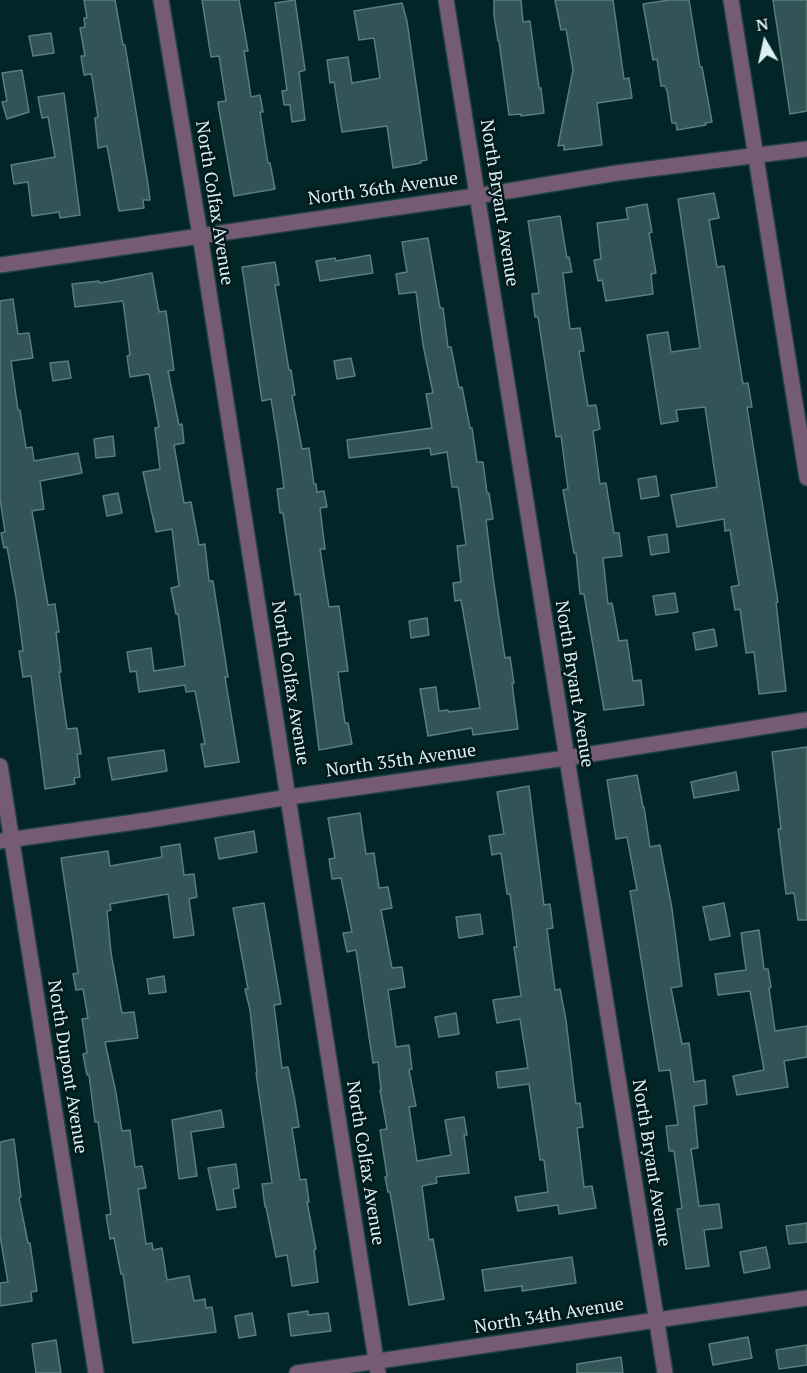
<!DOCTYPE html>
<html>
<head>
<meta charset="utf-8">
<style>
	body { margin:0 }
	#map { position:relative; width:807px; height:1373px; overflow:hidden; background:#022527; font-family:"PT Serif",serif }
	canvas { display:block }
	.north { position:absolute; left:735px; top:12px; width:60px; height:60px; -webkit-text-stroke:4px #021a1c; paint-order:stroke; rotate:351deg; font-size:16px; font-weight:700; line-height:24px; text-align:center; color:#def0f1 }
	.north::after { content:''; display:block; margin:auto; width:21px; height:27px; background:#def0f1; clip-path:polygon(50% 0,100% 100%,50% 72%,0 100%) }
</style>
</head>
<body>
<div id="map">
<canvas width="807" height="1373"></canvas>
<div class="north">N</div>
</div>
<script>
const context = document.querySelector('canvas').getContext('2d');
context.lineJoin = 'round';
function fill(path, color) {
  context.fillStyle = color;
  context.fill(path, 'evenodd');
}
function poly(rows) {
  const path = new Path2D();
  for (const r of rows) {
    path.moveTo(r[0], r[1]);
    for (let i = 2; i < r.length; i += 2) path.lineTo(r[i], r[i + 1]);
  }
  return path;
}
function stroke(path, color, width, dash) {
  context.strokeStyle = color;
  context.lineWidth = width;
  context.lineCap = dash ? 'butt' : 'round';
  context.setLineDash(dash || []);
  context.stroke(path);
}
function write(font, color, halo, rows, align = 'center') {
  context.font = font + ' "PT Serif",serif';
  context.lineWidth = 5;
  context.setLineDash([]);
  context.textBaseline = 'middle';
  context.strokeStyle = halo;
  context.fillStyle = color;
  for (const [text, x, y, turn = 0] of rows) {
    context.save();
    context.translate(x, y);
    context.rotate((+turn || 0) * Math.PI / 180);
    context.textAlign = isNaN(turn) ? turn : align;
    if (halo) context.strokeText(text, 0, 0);
    context.fillText(text, 0, 0);
    context.restore();
  }
}
const building = poly([
	[84,0,115,0,123,45,125,45,148,184,150,200,143,200,144,208,119,211,107,146,98,148,95,118,98,117,92,77,91,74,84,75,81,56,85,56,80,28,85,27,84,18,87,18,84,0],
	[202,0,239,0,248,51,244,51,251,97,260,95,263,112,260,112,268,163,270,163,275,189,234,196,218,104,218,102,226,101,219,56,211,57,202,0],
	[295,0,305,70,299,72,305,120,292,122,290,105,284,105,282,91,287,90,275,3,295,0],
	[494,0,521,0,523,22,530,21,539,88,541,88,544,113,521,116,521,114,509,115,499,41,498,41,494,15,494,0],
	[555,0,613,0,624,79,629,78,632,98,597,103,602,145,564,150,564,145,558,146,573,70,566,29,561,30,555,0],
	[669,0,689,0,700,67,702,67,712,122,705,123,706,125,677,130,676,123,672,123,667,91,665,86,661,86,657,59,653,60,643,4,669,0],
	[773,0,807,0,807,111,790,114,773,0],
	[402,3,407,21,427,160,421,161,421,163,393,168,387,126,342,132,334,82,330,83,327,60,348,57,352,83,380,78,374,38,359,40,354,11,402,3],
	[51,33,54,53,33,56,29,36,51,33],
	[22,70,29,112,7,119,2,102,7,101,2,73,22,70],
	[64,93,80,215,60,218,59,212,32,216,28,182,14,184,11,165,55,157,48,117,42,118,38,97,64,93],
	[714,193,719,218,709,220,717,267,724,266,743,384,748,383,752,407,747,407,778,602,776,602,786,691,759,694,754,652,746,653,740,609,735,610,731,587,739,585,730,530,725,531,724,519,677,527,671,495,717,487,705,407,676,410,678,421,661,424,647,335,668,332,671,352,700,348,678,199,714,193],
	[647,204,652,232,649,233,656,273,651,274,653,294,606,301,602,280,598,281,594,260,601,259,597,223,628,219,626,208,647,204],
	[560,216,567,258,569,257,572,272,563,273,570,329,580,328,584,351,579,351,588,406,596,405,600,429,593,431,600,484,606,483,614,533,619,533,622,556,603,558,608,604,612,603,619,641,627,640,633,681,641,680,644,705,604,710,584,594,580,594,576,553,574,553,563,490,568,489,561,436,556,437,538,317,535,317,532,294,539,293,528,221,560,216],
	[428,238,440,308,443,308,448,347,451,347,459,388,462,387,470,428,472,428,477,462,483,462,487,493,489,493,493,519,486,520,493,577,505,658,510,657,514,683,512,683,518,729,473,735,472,728,428,736,420,689,436,687,439,711,448,710,448,712,480,708,461,600,455,601,453,583,461,582,457,546,466,545,458,487,452,487,447,452,431,455,430,448,349,458,347,440,432,428,426,394,433,393,423,345,416,292,399,294,396,274,407,272,402,242,428,238],
	[370,255,373,273,320,281,316,261,335,258,336,261,370,255],
	[275,262,279,285,275,285,289,370,291,370,295,395,292,396,302,449,309,448,314,484,316,484,317,492,324,491,327,507,320,508,325,549,320,549,329,607,339,606,348,671,338,672,345,723,348,723,352,744,319,750,300,594,295,595,283,513,280,513,277,489,284,488,278,443,271,399,262,401,242,267,275,262],
	[152,273,159,312,166,311,174,370,168,371,179,425,182,424,184,443,174,445,184,503,191,502,199,545,205,544,209,581,213,581,228,677,225,677,239,762,205,767,201,744,205,744,195,691,186,692,185,685,139,692,136,671,130,672,127,652,151,648,154,671,185,666,178,614,176,614,171,588,179,586,172,529,156,532,143,472,160,469,155,428,159,427,149,374,130,377,127,356,130,355,123,301,75,307,72,284,99,281,99,283,152,273],
	[13,299,18,334,29,333,33,358,11,361,18,410,20,410,26,448,32,447,34,461,78,453,82,473,40,481,44,509,32,511,48,605,55,604,59,632,56,632,61,672,59,672,67,729,77,728,81,754,77,754,80,777,74,778,75,784,45,789,31,676,23,677,19,651,23,651,16,597,7,547,4,548,1,533,5,532,0,499,0,301,13,299],
	[351,358,355,376,337,379,334,361,351,358],
	[68,361,71,378,53,381,50,363,68,361],
	[113,436,115,456,96,458,94,439,113,436],
	[656,476,659,496,641,499,638,479,656,476],
	[118,493,122,513,107,516,103,496,118,493],
	[667,534,669,552,651,555,648,537,667,534],
	[675,593,678,612,656,615,653,596,675,593],
	[427,618,429,635,411,638,409,621,427,618],
	[714,629,717,646,696,650,693,633,714,629],
	[807,747,807,920,798,920,794,893,786,894,778,829,781,829,772,752,807,747],
	[164,750,167,771,112,780,108,758,164,750],
	[736,772,739,790,694,798,691,782,736,772],
	[637,775,643,807,644,807,650,847,660,845,672,909,682,986,671,988,682,1044,689,1043,694,1082,705,1080,707,1104,694,1106,698,1148,691,1149,699,1206,719,1204,722,1228,704,1230,709,1266,686,1269,677,1209,682,1208,674,1151,669,1151,666,1126,678,1125,670,1070,659,1071,630,891,637,890,627,837,616,839,607,780,637,775],
	[529,786,544,905,550,904,553,928,547,929,555,990,560,989,566,1020,576,1104,580,1103,583,1127,577,1128,584,1187,592,1186,596,1208,559,1214,558,1205,518,1211,515,1197,548,1192,544,1160,540,1160,529,1084,498,1088,496,1072,528,1068,520,1019,497,1023,493,1000,521,996,514,947,517,947,510,894,507,894,501,853,492,855,489,836,504,834,497,792,529,786],
	[360,813,366,854,374,853,379,888,388,887,392,908,381,910,392,968,402,967,405,987,388,990,396,1047,409,1045,412,1069,409,1070,416,1106,409,1107,417,1161,451,1155,445,1120,464,1117,467,1135,464,1135,469,1173,436,1177,437,1183,422,1186,429,1240,433,1239,444,1299,409,1305,390,1192,388,1192,385,1177,387,1176,380,1130,387,1129,380,1090,381,1090,378,1062,373,1063,356,950,347,952,343,933,352,932,341,878,332,879,329,859,335,858,328,818,360,813],
	[254,831,257,852,219,859,215,838,254,831],
	[180,844,184,875,194,874,197,897,189,899,194,935,174,938,168,894,110,904,111,910,107,911,111,953,122,1013,134,1012,138,1038,105,1042,116,1093,122,1131,130,1130,135,1167,142,1166,146,1188,138,1189,146,1244,152,1243,153,1250,162,1248,167,1280,189,1276,194,1301,205,1299,206,1308,212,1307,216,1332,133,1343,123,1274,121,1274,114,1238,110,1239,106,1215,111,1214,105,1171,98,1122,95,1122,89,1075,87,1075,83,1054,87,1053,82,1019,88,1018,83,989,76,990,73,974,78,973,61,858,108,851,110,866,162,857,161,847,180,844],
	[264,903,281,1004,274,1005,282,1068,288,1067,295,1101,299,1127,292,1128,300,1180,306,1179,309,1202,307,1202,316,1249,314,1250,318,1282,292,1286,287,1255,276,1257,266,1207,265,1207,262,1184,272,1183,256,1073,257,1073,250,1010,245,989,248,989,233,908,264,903],
	[724,903,730,936,710,940,703,907,724,903],
	[480,914,483,934,459,938,456,917,480,914],
	[759,930,764,969,768,969,771,987,769,988,775,1031,807,1026,807,1057,784,1061,788,1087,737,1095,733,1076,764,1070,750,991,718,995,715,974,746,970,741,933,759,930],
	[164,976,166,992,149,994,147,979,164,976],
	[456,1013,459,1034,439,1037,435,1017,456,1013],
	[221,1110,224,1127,191,1132,197,1176,179,1179,172,1120,221,1110],
	[14,1139,21,1197,19,1198,28,1243,30,1243,37,1291,31,1292,32,1301,0,1306,0,1283,8,1282,0,1236,0,1142,14,1139],
	[236,1164,239,1188,233,1189,236,1207,217,1210,208,1168,236,1164],
	[807,1223,807,1242,789,1244,786,1226,807,1223],
	[766,1247,770,1268,744,1273,740,1252,766,1247],
	[572,1257,576,1283,522,1291,522,1286,485,1291,482,1270,572,1257],
	[308,1311,308,1315,328,1313,331,1331,291,1336,288,1314,308,1311],
	[252,1313,256,1335,239,1338,235,1316,252,1313],
	[748,1337,752,1358,713,1365,709,1344,748,1337],
	[56,1340,61,1373,36,1373,32,1344,56,1340],
	[807,1345,807,1365,779,1369,776,1350,807,1345],
	[621,1357,623,1373,577,1373,577,1364,621,1357]
]);
fill(building, '#335456');
stroke(building, '#5b7d7f', 1.5);
const minor = poly([
	[161,0,200,235,378,1373],
	[446,0,665,1373],
	[731,0,807,478],
	[0,265,496,193,617,173,807,149],
	[0,766,96,1373],
	[0,841,149,820,289,797,566,758,807,720],
	[297,1373,807,1298]
]);
stroke(minor, '#214143', 18);
stroke(minor, '#755c74', 15);
write('18px', '#def0f1', '#021a1c', [
	["North 36th Avenue",383,189,-8],
	["North Colfax Avenue",214,203,81],
	["North Bryant Avenue",499,203,81],
	["North Colfax Avenue",290,683,81],
	["North Bryant Avenue",574,684,81],
	["North 35th Avenue",401,761,-8],
	["North Dupont Avenue",67,1067,81],
	["North Colfax Avenue",365,1163,81],
	["North Bryant Avenue",651,1163,81],
	["North 34th Avenue",549,1316,-9]
]);
</script>
</body>
</html>
